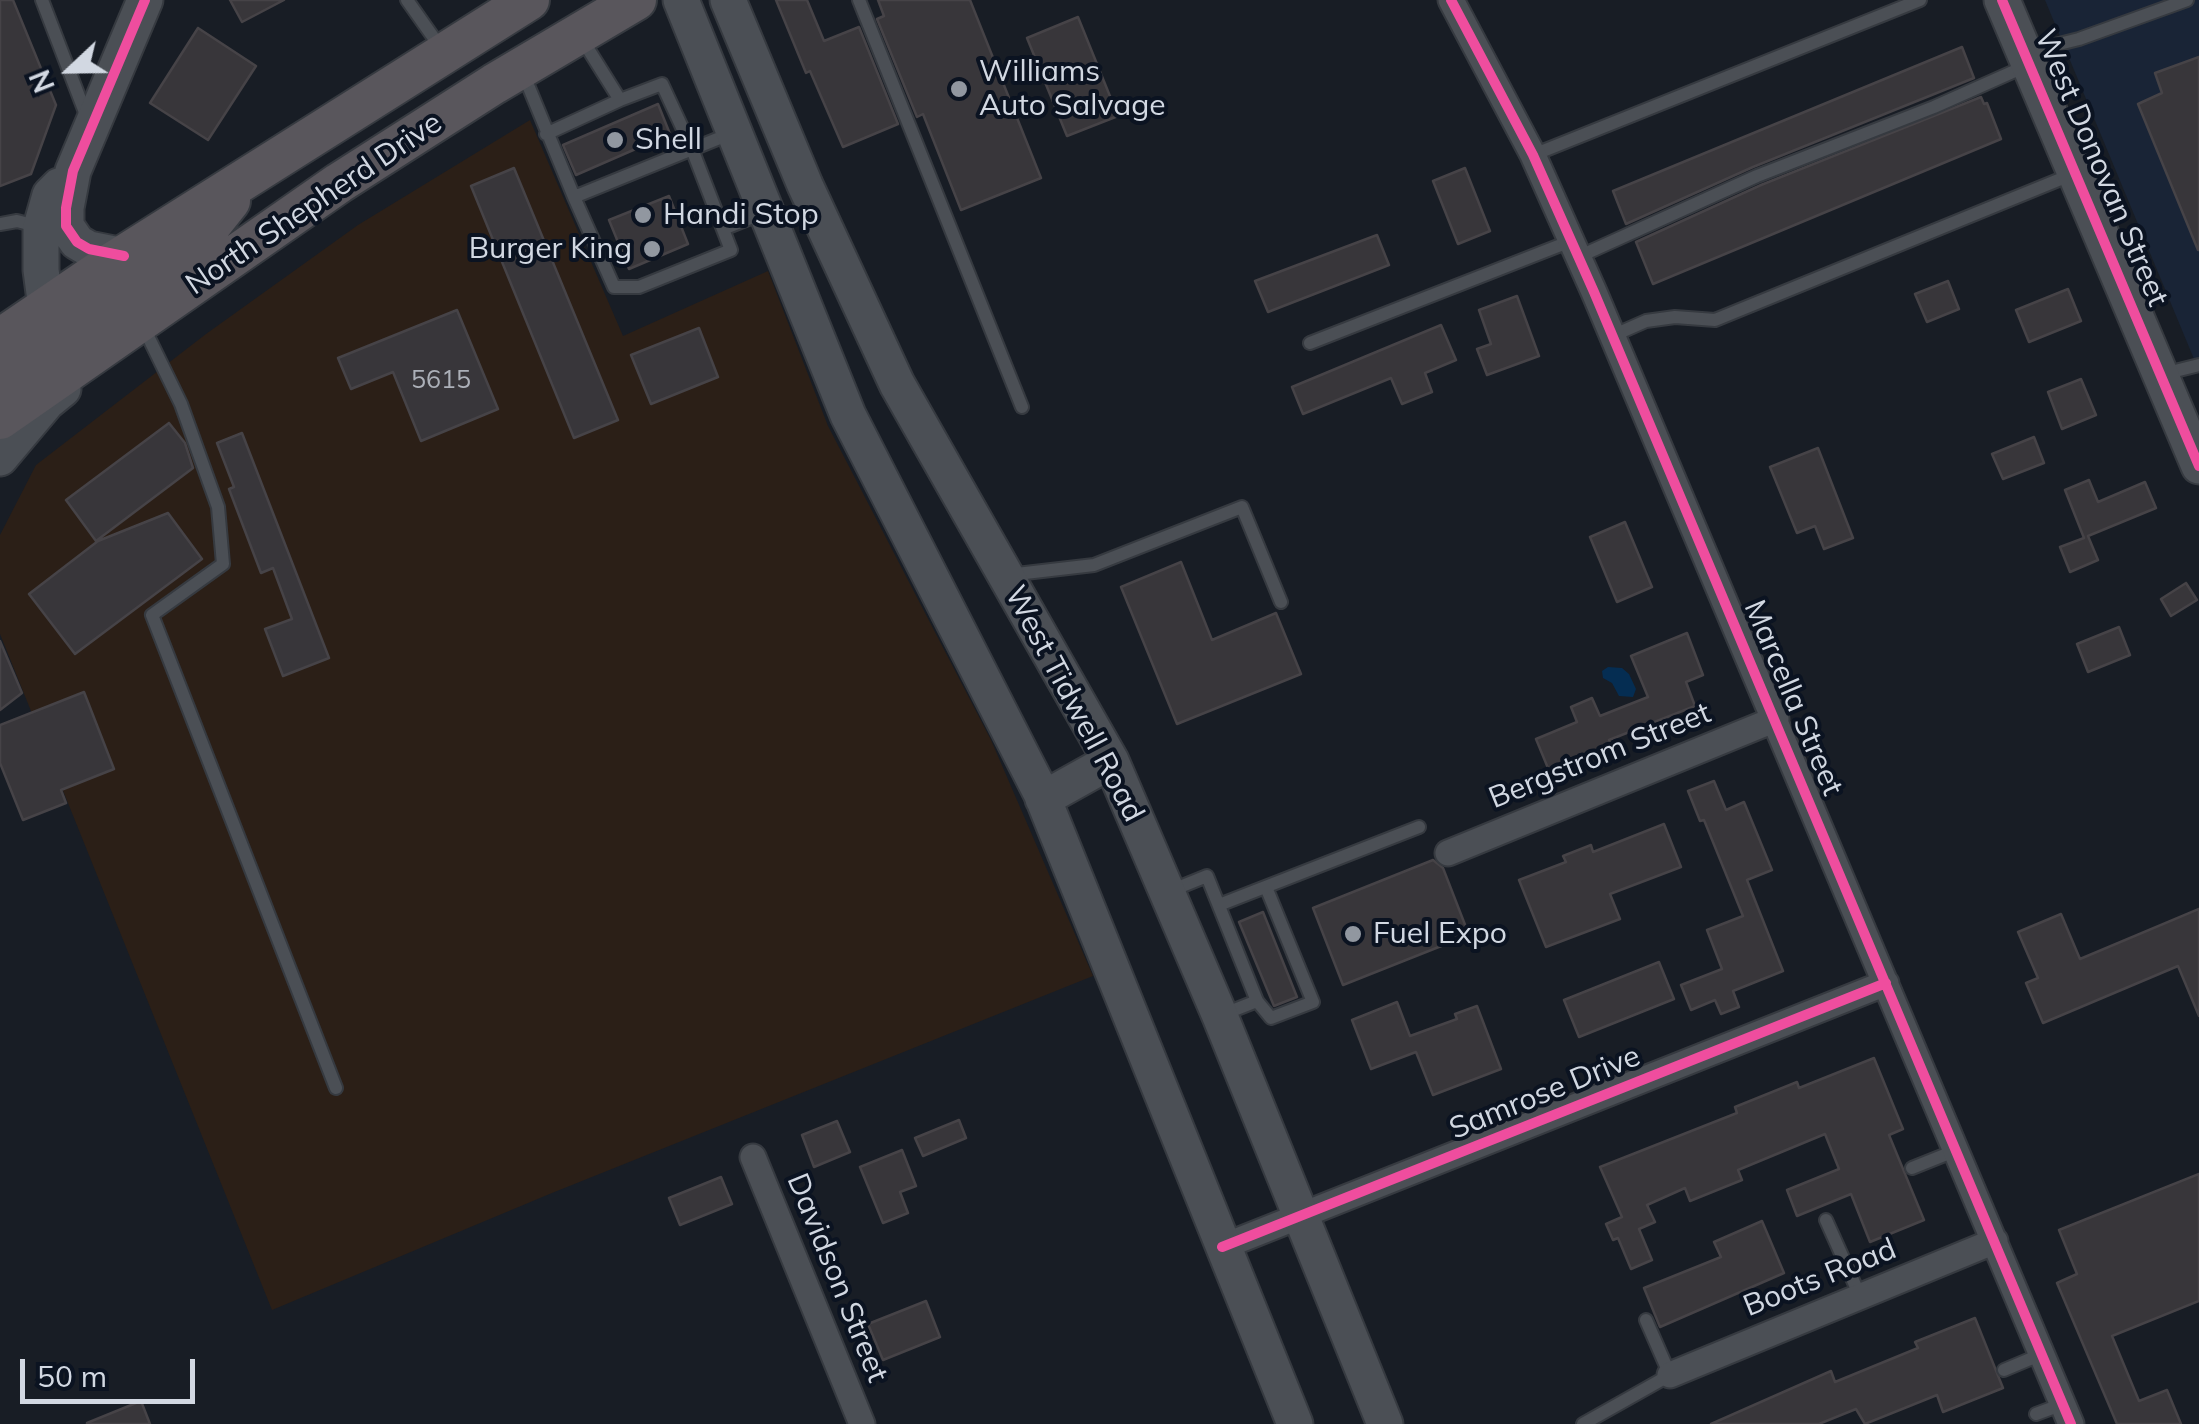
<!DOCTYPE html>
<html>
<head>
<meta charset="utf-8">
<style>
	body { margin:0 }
	#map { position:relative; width:2199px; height:1424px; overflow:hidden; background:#181d25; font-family:Mulish,sans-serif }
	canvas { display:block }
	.north { position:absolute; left:20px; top:20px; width:100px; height:100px; -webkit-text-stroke:8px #0b1321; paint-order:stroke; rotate:248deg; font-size:28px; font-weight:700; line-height:40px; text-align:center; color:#d2d8e2 }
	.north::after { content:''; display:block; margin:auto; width:35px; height:45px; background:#d2d8e2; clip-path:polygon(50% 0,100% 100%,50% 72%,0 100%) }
	.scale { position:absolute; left:20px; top:1359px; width:175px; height:45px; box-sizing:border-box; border:5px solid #d2d8e2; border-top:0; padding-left:12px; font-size:30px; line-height:35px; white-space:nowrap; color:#d2d8e2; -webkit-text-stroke:8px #0b1321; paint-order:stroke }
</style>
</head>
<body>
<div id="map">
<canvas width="2199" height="1424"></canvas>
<div class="north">N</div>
<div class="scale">50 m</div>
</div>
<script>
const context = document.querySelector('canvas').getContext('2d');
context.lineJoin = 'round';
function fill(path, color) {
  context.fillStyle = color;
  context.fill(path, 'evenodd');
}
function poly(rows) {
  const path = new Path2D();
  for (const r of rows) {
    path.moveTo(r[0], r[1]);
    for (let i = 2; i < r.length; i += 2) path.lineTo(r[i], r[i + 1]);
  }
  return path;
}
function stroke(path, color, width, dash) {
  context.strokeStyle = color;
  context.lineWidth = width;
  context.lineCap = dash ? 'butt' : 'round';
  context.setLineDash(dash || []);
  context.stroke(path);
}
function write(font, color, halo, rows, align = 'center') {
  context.font = font + ' Mulish,sans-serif';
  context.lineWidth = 8;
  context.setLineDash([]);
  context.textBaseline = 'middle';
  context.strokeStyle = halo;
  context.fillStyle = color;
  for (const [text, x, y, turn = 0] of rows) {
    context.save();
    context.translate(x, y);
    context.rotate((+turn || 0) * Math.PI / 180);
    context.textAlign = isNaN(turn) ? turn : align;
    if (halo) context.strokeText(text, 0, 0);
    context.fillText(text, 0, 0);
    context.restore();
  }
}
fill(poly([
	[2045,0,2199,0,2199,371]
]), '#192436');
fill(poly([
	[530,120,623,336,768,271,828,426,991,740,1093,976,552,1193,272,1310,0,634,0,535,36,465,206,334,358,225]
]), '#2b1f17');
fill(poly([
	[1608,667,1622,668,1629,674,1636,689,1633,697,1619,696,1612,683,1603,678,1602,671]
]), '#052d52');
const building = poly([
	[0,0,13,0,56,105,31,174,0,186,0,0],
	[230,0,284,0,242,22,230,0],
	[776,0,807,0,824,41,859,27,898,124,843,147,810,71,806,73,776,0],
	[878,0,970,0,1041,178,961,210,923,114,917,117,877,19,884,16,878,0],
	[1078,17,1118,116,1067,136,1027,38,1078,17],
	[198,28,256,66,208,140,150,103,198,28],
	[1962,47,1974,78,1753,167,1626,224,1613,191,1962,47],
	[2199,57,2199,250,2198,250,2138,104,2162,93,2155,73,2199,57],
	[1981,97,1984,104,1987,103,2001,139,1653,284,1636,242,1761,185,1981,97],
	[658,104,670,134,576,175,563,145,658,104],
	[514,168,618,420,574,438,471,186,514,168],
	[1465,168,1490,231,1458,244,1433,181,1465,168],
	[669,196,688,244,629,269,609,220,669,196],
	[1377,235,1389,265,1268,312,1255,281,1377,235],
	[1948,281,1959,309,1927,322,1915,294,1948,281],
	[2068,289,2081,321,2029,342,2016,310,2068,289],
	[1517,296,1539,356,1487,375,1477,349,1491,344,1479,310,1517,296],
	[457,310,498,409,421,441,393,372,351,389,338,358,457,310],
	[1441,325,1456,360,1425,373,1432,392,1402,404,1391,378,1303,414,1292,387,1441,325],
	[699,328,718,377,651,404,631,355,699,328],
	[2081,379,2096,415,2062,429,2048,392,2081,379],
	[169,423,185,443,193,468,96,541,66,500,169,423],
	[242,433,329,658,283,676,265,629,292,619,273,568,261,573,229,489,234,487,217,443,242,433],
	[2034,437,2044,463,2003,479,1992,454,2034,437],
	[1818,448,1853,538,1824,549,1815,526,1797,533,1770,467,1818,448],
	[2089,480,2098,502,2145,482,2156,508,2088,536,2098,560,2070,572,2060,547,2084,538,2065,490,2089,480],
	[168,513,202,559,75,654,29,594,98,541,168,513],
	[1625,522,1652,587,1617,602,1590,537,1625,522],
	[1181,562,1212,640,1276,613,1301,674,1177,724,1121,587,1181,562],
	[2186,583,2197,600,2171,616,2161,599,2186,583],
	[2119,627,2130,655,2088,672,2077,644,2119,627],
	[1687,633,1703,675,1686,682,1695,706,1609,740,1612,748,1550,773,1536,739,1577,722,1571,707,1592,698,1600,716,1648,697,1631,656,1687,633],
	[0,641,22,693,0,710,0,641],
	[84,692,114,769,61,790,66,803,23,820,0,763,0,725,84,692],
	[1714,781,1726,810,1744,802,1772,870,1747,880,1783,971,1733,991,1739,1007,1721,1014,1715,1000,1691,1010,1681,985,1722,969,1707,930,1743,916,1704,820,1700,821,1688,791,1714,781],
	[1664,824,1681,867,1610,894,1620,919,1546,947,1519,880,1566,862,1563,856,1591,845,1593,852,1664,824],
	[1433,860,1443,868,1469,935,1343,985,1313,908,1433,860],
	[2199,909,2199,1016,2178,966,2043,1023,2026,983,2038,978,2018,932,2061,914,2080,959,2199,909],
	[1263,912,1297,997,1274,1006,1239,922,1263,912],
	[1659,962,1674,999,1579,1037,1564,1000,1659,962],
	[1397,1002,1410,1036,1457,1019,1455,1014,1477,1006,1501,1069,1433,1095,1416,1052,1371,1069,1352,1020,1397,1002],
	[1874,1058,1903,1129,1889,1135,1924,1220,1870,1242,1851,1194,1797,1216,1787,1190,1839,1169,1825,1134,1738,1170,1742,1180,1690,1201,1685,1188,1647,1205,1655,1222,1639,1229,1652,1260,1631,1269,1618,1238,1613,1240,1606,1224,1622,1217,1600,1167,1737,1113,1735,1107,1797,1082,1799,1088,1874,1058],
	[959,1120,966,1138,923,1156,915,1138,959,1120],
	[837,1121,850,1152,814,1167,802,1135,837,1121],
	[902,1150,916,1186,900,1192,908,1213,883,1223,860,1167,902,1150],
	[2199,1174,2199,1301,2112,1336,2139,1401,2167,1390,2181,1424,2117,1424,2057,1283,2077,1274,2059,1230,2199,1174],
	[721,1177,732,1204,680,1225,669,1198,721,1177],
	[1762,1221,1784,1273,1660,1327,1644,1288,1721,1257,1714,1242,1762,1221],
	[926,1301,940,1337,883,1360,868,1324,926,1301],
	[1975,1318,2003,1388,1943,1412,1937,1395,1865,1424,1856,1409,1819,1424,1711,1424,1831,1371,1835,1382,1918,1348,1915,1342,1975,1318],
	[141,1401,150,1424,87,1424,87,1423,141,1401]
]);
fill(building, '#38363a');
stroke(building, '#464347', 2.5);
const lane = poly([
	[42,0,88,120],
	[407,0,443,51],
	[859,0,1022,407],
	[2027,52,2079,39,2187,0],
	[523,73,574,197,732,133],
	[546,134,620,100,580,36],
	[1533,155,1920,0],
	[574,197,614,287,639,287,731,250,692,149,662,84,620,100],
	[0,224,17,221,36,226],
	[723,229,763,213],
	[1578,257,1757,176,1934,107,2026,66],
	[142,324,181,404,218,507,223,564,152,615,336,1088],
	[1612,336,1646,321,1675,317,1715,320,2073,174],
	[1310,343,1571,241],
	[2163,374,2199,365],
	[1008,575,1094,565,1242,507,1281,602],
	[1170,891,1207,876,1257,1001,1224,1014],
	[1219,905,1419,827],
	[1257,1001,1271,1018,1313,1002,1266,887],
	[1912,1168,1957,1150],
	[1826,1220,1860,1296],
	[2004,1370,2042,1354],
	[2036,1414,2063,1404],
	[1583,1424,1670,1375,1646,1320]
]);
const street = poly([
	[1451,0,1533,155,1594,292,2071,1424],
	[1448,853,1776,719],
	[753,1157,862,1424],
	[1222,1247,1886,983],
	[1670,1375,1995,1241]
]);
const secondary = poly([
	[681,0,848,415,1041,793,1295,1424],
	[728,0,805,185,897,384,1111,761,1220,1016,1385,1424],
	[2002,0,2199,466],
	[124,256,89,249,77,242,66,226,66,208,73,171,145,0],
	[46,308,41,270,41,227,50,195,59,186],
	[0,458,47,402,63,389],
	[1043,799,1111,761]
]);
const primary = poly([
	[0,339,107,266,529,0],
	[0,383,195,245,230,201],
	[0,419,339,183,494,84,636,0]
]);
stroke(lane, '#363a40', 16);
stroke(street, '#363a40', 29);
stroke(secondary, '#363a40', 39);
stroke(primary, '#363a40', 44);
stroke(lane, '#4b4f55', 12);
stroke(street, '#4b4f55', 25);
stroke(secondary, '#4b4f55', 35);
stroke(primary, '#59565c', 40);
stroke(poly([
	[1451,0,1533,155,1594,292,2071,1424],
	[2002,0,2199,466],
	[124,256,89,249,77,242,66,226,66,208,73,171,145,0],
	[1222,1247,1886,983]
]), '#ef4d9e', 10);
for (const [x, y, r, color] of [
	[959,89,10,"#9197a0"],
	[615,140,10,"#9197a0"],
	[643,215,10,"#9197a0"],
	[652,249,10,"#9197a0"],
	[1353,934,10,"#9197a0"]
]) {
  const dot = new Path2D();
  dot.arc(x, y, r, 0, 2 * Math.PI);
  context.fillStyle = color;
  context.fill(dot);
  stroke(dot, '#0b1321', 4);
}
write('25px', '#acb0b8', null, [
	["5615",441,380]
]);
write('30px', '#d2d8e2', '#0b1321', [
	["Williams",979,72],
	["Auto Salvage",979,106],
	["Shell",635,140],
	["Handi Stop",663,215],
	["Burger King",632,249,"right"],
	["Fuel Expo",1373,934]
], 'left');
write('30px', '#d2d8e2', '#0b1321', [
	["West Donovan Street",2101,168,67],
	["North Shepherd Drive",314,204,-34],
	["Marcella Street",1793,698,67],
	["West Tidwell Road",1074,704,62],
	["Bergstrom Street",1600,756,-22],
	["Samrose Drive",1545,1093,-22],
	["Davidson Street",837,1278,68],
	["Boots Road",1820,1278,-22]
]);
</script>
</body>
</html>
